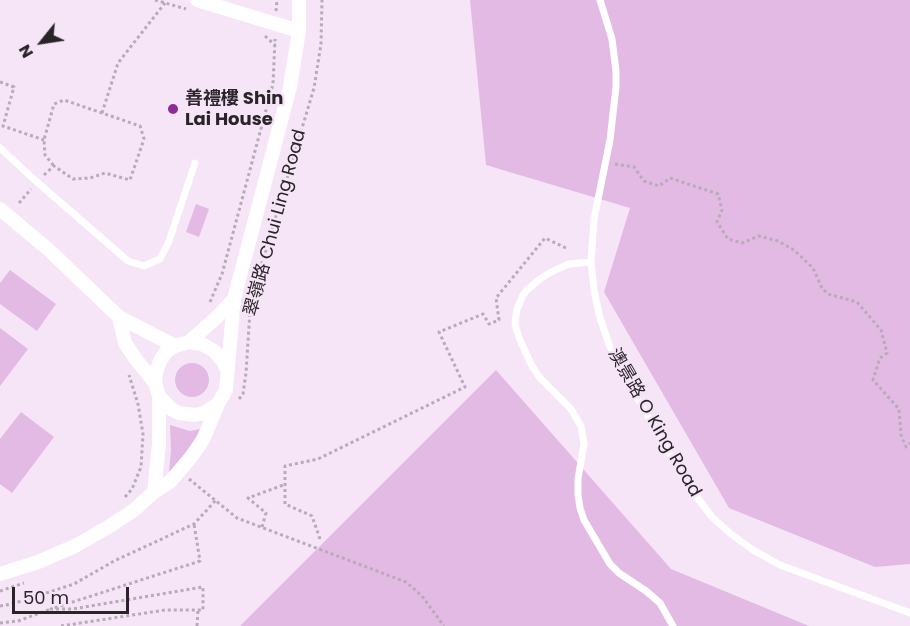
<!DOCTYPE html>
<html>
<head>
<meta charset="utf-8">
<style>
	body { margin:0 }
	#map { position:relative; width:910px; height:626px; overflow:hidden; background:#f5e5f6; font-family:Poppins,sans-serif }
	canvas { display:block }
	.north { position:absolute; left:12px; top:12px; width:60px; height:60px; -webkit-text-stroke:4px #f5e5f6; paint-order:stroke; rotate:240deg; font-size:16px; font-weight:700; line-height:24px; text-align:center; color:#2a242a }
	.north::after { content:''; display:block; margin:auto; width:21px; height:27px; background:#2a242a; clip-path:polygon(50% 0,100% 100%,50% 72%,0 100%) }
	.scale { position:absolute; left:12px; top:587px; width:117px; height:27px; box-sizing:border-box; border:3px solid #2a242a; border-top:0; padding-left:8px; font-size:18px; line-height:21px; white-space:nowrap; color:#2a242a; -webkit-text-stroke:4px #f5e5f6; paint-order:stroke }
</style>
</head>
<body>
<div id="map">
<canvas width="910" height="626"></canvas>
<div class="north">N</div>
<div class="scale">50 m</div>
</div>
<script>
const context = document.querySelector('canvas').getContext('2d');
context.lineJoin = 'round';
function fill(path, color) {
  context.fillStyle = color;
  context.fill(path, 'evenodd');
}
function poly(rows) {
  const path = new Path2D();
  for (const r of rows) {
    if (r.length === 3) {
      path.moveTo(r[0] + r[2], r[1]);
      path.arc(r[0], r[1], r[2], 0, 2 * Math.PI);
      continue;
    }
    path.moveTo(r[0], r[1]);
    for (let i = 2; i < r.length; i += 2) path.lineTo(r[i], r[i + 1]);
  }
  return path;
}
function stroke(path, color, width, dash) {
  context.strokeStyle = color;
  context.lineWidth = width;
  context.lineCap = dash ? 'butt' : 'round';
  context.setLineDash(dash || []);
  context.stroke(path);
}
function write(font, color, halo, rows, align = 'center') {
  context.font = font + ' Poppins,"Noto Sans TC",sans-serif';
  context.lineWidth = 5;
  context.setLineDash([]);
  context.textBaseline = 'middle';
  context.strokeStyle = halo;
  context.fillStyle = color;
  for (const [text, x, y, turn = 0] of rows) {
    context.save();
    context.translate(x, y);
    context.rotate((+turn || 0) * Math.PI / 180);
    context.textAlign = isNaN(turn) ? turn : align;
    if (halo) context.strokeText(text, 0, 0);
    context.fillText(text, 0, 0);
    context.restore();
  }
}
fill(poly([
	[470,0,910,0,910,564,875,567,729,508,604,292,630,208,486,165],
	[196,204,209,209,199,237,186,232],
	[10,270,56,304,37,331,0,304,0,283],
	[0,328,28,349,0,386],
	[192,380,17],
	[496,370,671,569,809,626,240,626],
	[21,412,54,437,12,493,0,484,0,439],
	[170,425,190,431,201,429,185,455,169,472,171,450]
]), '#e3bae4');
stroke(poly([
	[155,0,186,9],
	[276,11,277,0],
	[265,36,275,45],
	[0,82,14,87,3,126,44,140],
	[102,113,118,63,165,3],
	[615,164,634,167,644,181,659,186,670,178,718,194,722,210,717,222,728,239,742,243,759,236,778,241,794,250,813,268,822,288,828,294,857,302,881,330,887,353,880,358,873,380,899,409,901,435,906,447,910,443],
	[44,175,54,166,73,179,90,178,105,173,130,180,144,139,140,126,64,100,54,104,44,140,45,155,54,166],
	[19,203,31,189],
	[210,302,222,274,273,84,275,39],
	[239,399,243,394,246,373,250,311,256,283,314,88,321,44,322,0],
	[189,479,237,518,406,582,422,596,444,626],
	[125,497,132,489,141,467,143,434,138,404,129,375],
	[262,527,266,513,248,498,286,484],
	[320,539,312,516,285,504,285,466,318,459,465,387,439,332,483,314,489,324,499,320,496,298,545,238,568,249],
	[0,591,24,583],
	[0,606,12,604,74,584,114,561,194,524,216,500],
	[0,623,18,621,51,609],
	[61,626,165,610,203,610,203,587,72,609,51,609,200,561,194,524],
	[197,626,198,610]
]), '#b8abb8', 3, [3, 3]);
stroke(poly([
	[600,0,612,39,616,71,616,87,610,140,594,219,591,262,594,290,600,318,610,347,618,364,686,483,712,517,731,534,753,550,780,565,910,613],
	[0,148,37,182,128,261,144,266,160,259,169,241,195,163],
	[591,262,569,264,551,272,540,279,528,289,523,295,517,309,515,323,516,328,520,340,532,366,540,378,571,409,581,426,584,444,578,479,578,495,580,508,584,520,610,564,619,573,646,591,660,603,673,626]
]), '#fff', 7);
stroke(poly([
	[197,0,299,31],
	[0,209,49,250,119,317,175,346],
	[119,317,125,343,135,358,155,383],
	[189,342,216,318,234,299],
	[218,404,204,413,195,415,179,413,171,409,159,396,155,383,156,372,160,361,166,352,175,346,189,342,202,344,214,351,223,361,227,371],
	[154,492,159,444,159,396],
	[0,574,38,562,75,546,110,526,134,510,154,492,171,481,191,457,203,440,218,404,226,390,234,299,290,87,299,31,299,0]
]), '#fff', 14);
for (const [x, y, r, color] of [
	[173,109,6,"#8d2c94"]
]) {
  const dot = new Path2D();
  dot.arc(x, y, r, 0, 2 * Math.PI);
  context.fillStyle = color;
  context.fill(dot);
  stroke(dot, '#f5e5f6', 2);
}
write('bold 18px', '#2a242a', '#f5e5f6', [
	["善禮樓 Shin",185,99],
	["Lai House",185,120]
], 'left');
write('18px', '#2a242a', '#f5e5f6', [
	["翠嶺路 Chui Ling Road",276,223,-75],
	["澳景路 O King Road",654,423,60]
]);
</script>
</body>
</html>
